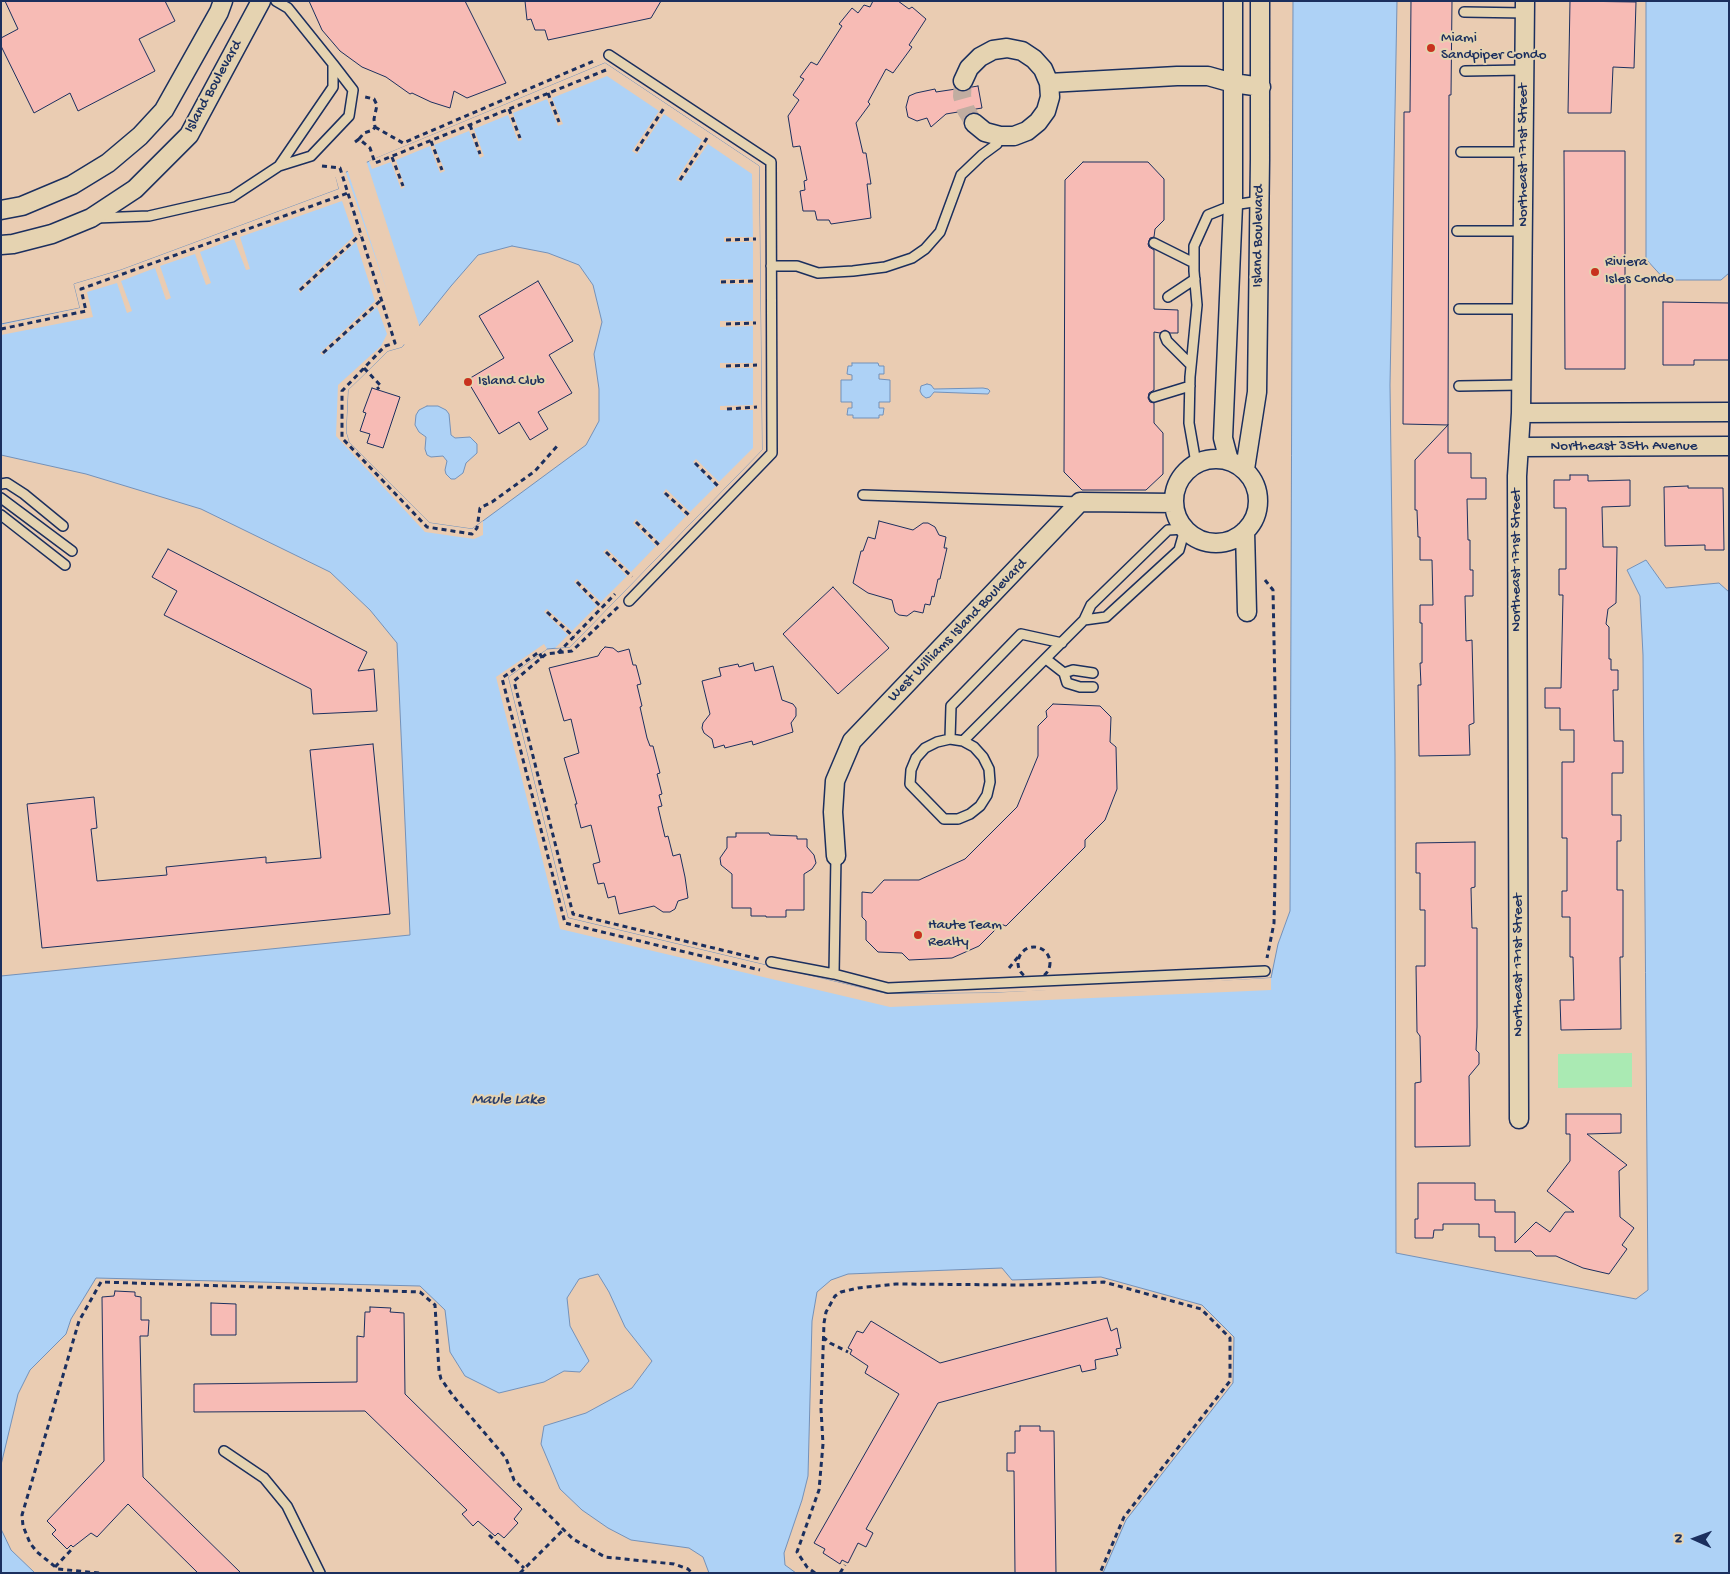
<!DOCTYPE html>
<html>
<head>
<meta charset="utf-8">
<style>
	body { margin:0 }
	#map { position:relative; width:1730px; height:1574px; overflow:hidden; background:#eaccb2; font-family:"Gochi Hand",sans-serif }
	canvas { display:block }
	.frame { position:absolute; inset:0; border:2px solid #1b2f5e; pointer-events:none }
	.north { position:absolute; left:1670px; top:1514px; width:50px; height:50px; -webkit-text-stroke:4px #e5d3b1; paint-order:stroke; rotate:272deg; font-size:14px; font-weight:700; line-height:20px; text-align:center; color:#1b2f5e }
	.north::after { content:''; display:block; margin:auto; width:18px; height:22px; background:#1b2f5e; clip-path:polygon(50% 0,100% 100%,50% 72%,0 100%) }
</style>
</head>
<body>
<div id="map">
<canvas width="1730" height="1574"></canvas>
<div class="frame"></div>
<div class="north">N</div>
</div>
<script>
const context = document.querySelector('canvas').getContext('2d');
context.lineJoin = 'round';
function fill(path, color) {
  context.fillStyle = color;
  context.fill(path, 'evenodd');
}
function poly(rows) {
  const path = new Path2D();
  for (const r of rows) {
    if (r.length === 3) {
      path.moveTo(r[0] + r[2], r[1]);
      path.arc(r[0], r[1], r[2], 0, 2 * Math.PI);
      continue;
    }
    path.moveTo(r[0], r[1]);
    for (let i = 2; i < r.length; i += 2) path.lineTo(r[i], r[i + 1]);
  }
  return path;
}
function stroke(path, color, width, dash) {
  context.strokeStyle = color;
  context.lineWidth = width;
  context.lineCap = dash ? 'butt' : 'round';
  context.setLineDash(dash || []);
  context.stroke(path);
}
function write(font, color, halo, rows, align = 'center') {
  context.font = font + ' "Gochi Hand",sans-serif';
  context.lineWidth = 4;
  context.setLineDash([]);
  context.textBaseline = 'middle';
  context.strokeStyle = halo;
  context.fillStyle = color;
  for (const [text, x, y, turn = 0] of rows) {
    context.save();
    context.translate(x, y);
    context.rotate((+turn || 0) * Math.PI / 180);
    context.textAlign = isNaN(turn) ? turn : align;
    if (halo) context.strokeText(text, 0, 0);
    context.fillText(text, 0, 0);
    context.restore();
  }
}
fill(poly([
	[1632,1053,1632,1087,1558,1088,1558,1054]
]), '#aaeab3');
const water = poly([
	[1293,1,1397,1,1390,385,1395,755,1396,1253,1636,1299,1648,1290,1643,655,1640,596,1627,570,1646,560,1666,588,1719,583,1729,592,1729,1573,1103,1573,1126,1520,1233,1383,1234,1337,1202,1305,1101,1277,1012,1280,1002,1268,848,1274,831,1280,817,1292,812,1321,808,1476,802,1500,784,1553,785,1565,796,1573,709,1573,703,1557,689,1548,631,1540,608,1528,582,1510,560,1489,541,1444,544,1426,586,1413,632,1388,652,1361,625,1327,609,1292,598,1274,579,1279,567,1298,570,1326,589,1361,580,1372,564,1371,544,1382,499,1393,465,1376,450,1352,445,1310,420,1286,96,1278,71,1319,66,1334,30,1370,18,1394,1,1465,1,976,410,935,397,643,370,610,330,572,201,509,86,474,1,455,1,324,80,308,74,284,121,270,339,189,336,177,365,163,605,63,759,166,762,450,570,647,547,649,508,677,568,918,887,994,990,993,1126,988,1271,978,1278,944,1290,911,1293,1],
	[512,246,548,253,579,265,593,285,602,322,594,354,599,389,599,421,586,445,472,529,430,523,349,442,346,432,348,390,388,351,402,347,451,286,478,255,512,246],
	[1646,1,1729,1,1729,273,1721,280,1665,280,1646,259,1646,1],
	[852,363,878,363,879,366,884,366,884,374,879,374,879,379,890,380,890,402,879,402,879,408,884,408,883,415,879,415,879,418,853,418,853,415,847,415,848,408,852,408,852,402,841,402,841,380,852,380,852,375,847,374,848,366,852,366,852,363],
	[927,384,931,385,934,389,983,388,988,389,990,391,988,394,934,392,930,397,926,398,922,395,920,391,921,386,927,384],
	[427,406,438,406,446,410,449,414,451,435,455,438,470,437,477,444,477,453,466,463,463,473,455,479,451,479,446,474,445,470,447,461,443,456,431,457,427,455,425,449,426,437,419,432,415,425,416,415,419,410,427,406],
	[1,1529,11,1550,35,1573,1,1573,1,1529]
]);
fill(water, '#aed2f6');
stroke(water, '#7391b9', 1);
fill(poly([
	[605,63,759,166,762,450,570,647,555,648,568,635,544,612,547,609,572,631,597,606,574,582,577,579,601,602,627,576,603,552,607,549,631,572,656,546,633,523,636,519,660,543,686,516,663,493,666,489,690,512,716,486,693,462,696,459,719,482,753,448,753,410,720,410,720,406,753,405,753,368,720,368,720,363,753,363,753,326,720,327,720,321,753,321,753,284,720,284,720,279,753,279,753,242,724,242,724,237,753,237,752,174,708,144,681,182,676,180,702,140,664,114,637,154,632,151,659,111,607,76,552,98,563,124,558,126,547,99,513,113,522,140,518,141,508,115,474,129,484,156,480,158,469,131,434,145,445,171,440,173,430,146,396,160,405,187,401,189,391,162,372,169,369,161],
	[366,160,420,328,406,346,404,344,402,347,388,351,348,390,346,432,349,442,430,523,472,529,483,521,483,535,474,539,425,532,336,436,338,385,381,346,387,334,377,307,323,355,320,353,375,301,356,242,300,293,298,289,354,236,342,201,240,237,250,269,246,270,234,239,200,252,211,283,206,285,195,254,160,266,171,298,166,300,155,268,121,281,132,311,127,313,117,283,87,292,93,317,1,335,1,325,80,308,74,284,121,270,339,189,335,175,345,170,387,291,347,169],
	[544,644,547,649,508,677,568,918,887,994,990,993,1271,978,1271,990,890,1007,560,929,496,677]
]), '#eaccb2');
const building = poly([
	[5,1,165,1,175,21,139,39,155,71,78,111,70,93,34,113,1,46,1,38,18,29,5,1],
	[309,1,465,1,506,83,467,98,454,91,450,108,431,102,412,93,410,94,386,77,362,67,340,51,322,30,309,1],
	[525,1,661,1,651,18,548,40,545,30,535,30,531,19,527,20,525,1],
	[873,1,898,1,909,9,912,7,926,19,909,45,912,47,893,73,886,69,868,102,870,104,856,123,863,153,866,153,871,184,867,184,871,218,831,224,829,220,817,220,815,211,803,211,800,191,805,190,804,181,807,180,800,146,793,147,788,116,799,100,793,95,804,79,800,77,811,62,817,65,842,26,839,24,852,8,858,13,864,5,870,7,873,1],
	[1411,1,1452,1,1451,95,1449,95,1448,425,1403,424,1404,112,1410,112,1411,1],
	[1570,1,1636,2,1634,68,1613,67,1611,113,1568,113,1570,1],
	[978,86,982,108,946,114,931,127,927,118,917,121,908,117,906,107,909,96,916,93,935,89,936,92,956,89,964,91,972,87,978,86],
	[1564,151,1625,151,1625,369,1565,369,1564,151],
	[1083,162,1148,162,1164,179,1164,220,1155,229,1154,237,1150,238,1148,244,1149,247,1154,250,1154,309,1178,310,1178,333,1170,333,1165,330,1160,333,1154,332,1154,390,1149,393,1148,398,1150,402,1154,403,1154,423,1163,433,1163,474,1146,490,1082,490,1064,472,1065,180,1083,162],
	[538,281,573,341,549,355,572,393,538,412,548,429,530,440,519,422,499,434,467,380,504,358,479,316,538,281],
	[1663,302,1729,303,1729,360,1694,360,1694,365,1663,365,1663,302],
	[372,388,400,397,383,448,367,443,370,434,360,431,366,413,363,412,372,388],
	[1448,425,1448,453,1471,453,1471,478,1486,478,1486,499,1467,499,1468,540,1470,540,1470,570,1473,570,1473,596,1465,596,1466,641,1472,640,1474,723,1469,725,1470,755,1419,756,1418,685,1421,685,1420,663,1422,663,1422,623,1420,623,1420,605,1433,605,1432,560,1420,560,1420,537,1418,537,1417,510,1415,510,1415,460,1448,425],
	[1570,475,1588,475,1588,481,1630,480,1630,506,1602,507,1603,547,1617,547,1616,603,1608,609,1606,624,1609,627,1609,659,1611,659,1611,670,1618,670,1618,690,1613,690,1614,741,1623,741,1623,773,1612,773,1612,815,1621,815,1621,841,1617,841,1617,890,1623,890,1623,957,1620,957,1621,1029,1561,1030,1560,1000,1574,1000,1573,957,1570,957,1570,917,1562,917,1562,891,1567,891,1567,838,1562,838,1562,762,1574,762,1574,730,1560,730,1560,708,1545,708,1545,688,1561,688,1563,595,1559,595,1559,569,1566,569,1566,508,1554,508,1554,480,1570,480,1570,475],
	[1688,486,1688,488,1723,488,1724,550,1705,550,1705,545,1665,546,1664,487,1688,486],
	[879,521,913,530,923,523,928,523,935,527,939,535,946,537,944,548,947,548,940,579,938,579,934,597,932,596,930,605,925,604,923,613,914,611,907,616,899,615,895,612,892,600,868,593,853,583,861,551,863,551,868,537,875,539,879,521],
	[168,549,367,652,358,671,374,669,377,711,313,714,311,689,164,615,177,591,152,577,168,549],
	[833,587,889,648,838,694,783,634,833,587],
	[605,647,613,648,618,652,629,649,633,665,636,665,641,684,637,685,642,706,640,707,647,738,650,746,653,746,660,773,657,774,662,794,659,795,662,806,658,807,665,837,668,836,673,856,680,854,685,877,688,898,678,901,675,909,670,912,663,912,654,906,619,914,615,896,608,898,604,883,598,884,593,864,600,862,591,825,581,828,575,804,577,804,564,758,579,753,571,719,564,721,549,668,598,656,601,651,605,647],
	[753,663,755,671,773,666,782,700,793,704,796,708,796,716,791,723,793,732,753,745,752,741,725,748,724,745,714,748,712,739,704,733,702,728,703,723,710,714,702,681,721,676,719,668,738,664,739,667,753,663],
	[1053,704,1100,706,1111,717,1110,742,1116,747,1117,789,1105,820,1085,840,1085,847,1006,926,1001,924,979,946,952,958,909,960,902,953,878,952,866,940,866,921,862,917,862,892,872,893,884,880,919,880,965,859,1017,807,1038,756,1038,726,1047,717,1046,711,1053,704],
	[373,744,390,914,42,948,27,804,94,797,97,828,91,829,97,881,167,875,166,867,266,857,266,863,321,858,310,750,373,744],
	[736,833,769,833,770,835,797,836,797,839,807,839,807,847,814,855,816,863,812,869,804,874,804,910,786,910,786,917,766,917,766,916,751,916,751,908,732,908,732,874,721,865,720,858,727,848,727,837,736,837,736,833],
	[1475,842,1475,887,1471,888,1472,928,1477,928,1477,1027,1476,1050,1479,1053,1479,1064,1469,1076,1470,1146,1415,1147,1415,1083,1421,1082,1420,1036,1417,1032,1416,966,1425,966,1425,910,1420,910,1420,873,1416,873,1416,843,1475,842],
	[1566,1114,1621,1114,1621,1133,1587,1134,1627,1165,1619,1171,1620,1217,1634,1228,1622,1245,1627,1249,1609,1274,1583,1268,1556,1256,1536,1256,1531,1251,1495,1251,1495,1237,1479,1237,1479,1224,1443,1224,1443,1230,1434,1230,1433,1238,1415,1238,1415,1219,1418,1219,1418,1183,1475,1183,1475,1200,1495,1200,1495,1212,1515,1212,1515,1243,1536,1222,1550,1232,1565,1212,1574,1212,1547,1191,1570,1161,1570,1134,1566,1134,1566,1114],
	[115,1291,135,1292,135,1296,141,1297,141,1320,149,1320,148,1336,140,1336,143,1477,241,1573,198,1573,128,1504,97,1537,91,1533,73,1547,71,1545,67,1549,52,1534,56,1530,47,1521,104,1461,102,1297,114,1296,115,1291],
	[211,1303,236,1304,236,1335,211,1335,211,1303],
	[370,1307,391,1308,390,1312,404,1313,405,1394,522,1509,514,1519,518,1523,504,1538,498,1533,495,1536,478,1521,473,1526,462,1514,467,1510,365,1411,194,1412,194,1384,357,1382,357,1336,364,1337,365,1312,370,1312,370,1307],
	[1107,1318,1111,1331,1117,1328,1121,1348,1116,1349,1118,1355,1095,1360,1096,1369,1082,1372,1080,1365,938,1403,866,1529,873,1533,866,1547,858,1543,848,1563,842,1560,840,1564,823,1553,825,1549,814,1543,899,1394,865,1373,868,1366,850,1354,852,1350,848,1348,857,1331,863,1333,871,1321,940,1363,1107,1318],
	[1020,1426,1040,1426,1040,1431,1054,1431,1056,1573,1015,1573,1014,1471,1007,1471,1007,1453,1015,1453,1015,1431,1020,1431,1020,1426]
]);
fill(building, '#f7bbb5');
stroke(building, '#1b2f5e', 1);
stroke(poly([
	[963,81,962,96,966,110,974,123]
]), '#c1ada1', 18, [18, 9]);
const lane = poly([
	[1464,12,1525,13],
	[609,55,771,162,772,453,629,601],
	[1465,71,1524,70],
	[1461,152,1524,152],
	[279,166,311,156,349,116,353,90,333,64],
	[96,218,149,216,232,197,279,166,333,87,333,64,288,8,276,1],
	[1457,231,1523,231],
	[1154,243,1194,263],
	[771,266,797,266,818,273,853,271,885,267,912,258,925,249,940,232,961,175,982,155,997,144,1000,136],
	[1168,297,1195,279],
	[1459,309,1522,309],
	[1165,336,1167,341,1191,365],
	[1459,386,1521,385],
	[1154,397,1190,386],
	[1196,463,1189,423,1190,377,1197,305,1194,271,1194,246,1208,215,1233,205,1260,201],
	[1,484,7,483,24,494,63,526],
	[863,495,1080,502],
	[1,498,72,551],
	[1,515,65,565],
	[1185,529,1179,550,1106,617,1084,620,1091,605,1168,530,1185,529],
	[1046,659,1064,673],
	[1093,673,1073,670,1064,673,1067,683,1080,687,1093,687],
	[950,739,963,741,974,747,983,757,989,769,990,782,987,795,980,806,970,814,958,819,944,819,910,784,911,770,916,758,925,748,937,742,950,739],
	[950,739,951,706,1021,634,1062,643],
	[963,741,1084,620],
	[771,962,834,974,888,988,1265,971],
	[834,974,836,856],
	[224,1451,264,1478,287,1506,320,1573]
]);
const street = poly([
	[963,81,969,68,980,57,993,50,1007,48,1022,51,1034,59,1043,69,1049,83,1050,97,1046,111,1038,122,1027,131,1014,136,1000,136,985,132,974,123],
	[1049,83,1177,76,1208,76,1233,83,1261,87],
	[1,210,22,206,72,185,108,163,140,136,164,110,219,12,223,1],
	[1,245,13,244,52,234,91,218,135,189,189,135,261,1],
	[1521,413,1729,412],
	[1519,447,1729,446],
	[1216,501,42],
	[1229,461,1223,438,1233,205,1233,1],
	[1245,469,1257,392,1260,159,1260,1],
	[1245,531,1247,612],
	[836,856,833,812,835,781,852,741,1080,502,1174,503],
	[1519,1119,1517,476,1521,413,1525,1]
]);
stroke(lane, '#1b2f5e', 12);
stroke(street, '#1b2f5e', 21);
stroke(poly([
	[548,93,559,122],
	[509,109,520,138],
	[470,125,480,154],
	[375,127,403,143,596,60],
	[359,139,364,133,373,130,375,127,374,119,377,105,374,99,365,97],
	[431,141,442,170],
	[355,142,359,139,370,148,375,163,606,70],
	[636,151,664,108],
	[392,157,403,186],
	[322,166,340,168,395,343,385,346,342,391,342,438,427,527,472,534,477,528,480,508,492,502,535,471,559,444],
	[680,180,707,138],
	[726,240,756,239],
	[721,282,756,281],
	[300,290,360,235],
	[726,324,756,323],
	[1,329,86,311,81,289,348,193],
	[323,353,381,300],
	[726,366,757,365],
	[364,368,381,386,377,389],
	[727,409,757,407],
	[695,463,719,487],
	[665,493,691,517],
	[636,522,661,547],
	[606,552,632,577],
	[1265,580,1273,590,1277,789,1274,923,1267,958],
	[577,582,602,608],
	[618,607,572,651,546,654,514,681,573,914,759,959],
	[547,612,574,637],
	[558,653,615,594],
	[542,658,539,652,502,678,565,923,760,970],
	[1034,963,16],
	[1009,968,1018,957],
	[823,1337,830,1343,848,1352],
	[489,1535,524,1568],
	[55,1567,73,1548],
	[99,1573,58,1569,37,1552,30,1543,23,1526,22,1515,79,1321,101,1282,420,1292,435,1305,439,1371,441,1379,454,1397,506,1458,514,1480,573,1539,605,1557,674,1564,688,1569,692,1573],
	[520,1573,564,1529],
	[815,1573,807,1567,797,1552,819,1490,823,1444,821,1409,824,1323,826,1312,835,1296,841,1292,858,1288,896,1284,1025,1285,1104,1282,1201,1309,1230,1338,1230,1381,1124,1517,1100,1573],
	[840,1573,845,1565]
]), '#1b2f5e', 3, [5, 4]);
stroke(lane, '#e5d3b1', 9);
stroke(street, '#e5d3b1', 18);
for (const [x, y, r, color] of [
	[1431,48,5,"#c8321e"],
	[1595,272,5,"#c8321e"],
	[468,382,5,"#c8321e"],
	[918,935,5,"#c8321e"]
]) {
  const dot = new Path2D();
  dot.arc(x, y, r, 0, 2 * Math.PI);
  context.fillStyle = color;
  context.fill(dot);
  stroke(dot, '#e5d3b1', 2);
}
write('15px', '#1b2f5e', '#e5d3b1', [
	["Miami",1441,39],
	["Sandpiper Condo",1441,56],
	["Riviera",1605,263],
	["Isles Condo",1605,280],
	["Island Club",478,382],
	["Haute Team",928,926],
	["Realty",928,943]
], 'left');
write('15px', '#1b2f5e', '#e5d3b1', [
	["Island Boulevard",214,87,-61],
	["Northeast 171st Street",1524,155,-90],
	["Island Boulevard",1259,236,-89],
	["Northeast 35th Avenue",1624,447],
	["Northeast 171st Street",1517,560,-90],
	["West Williams Island Boulevard",958,631,-46],
	["Northeast 171st Street",1519,965,-90]
]);
write('italic 16px', '#2a3f6d', '#e5d3b1', [
	["Maule Lake",508,1101]
]);
</script>
</body>
</html>
